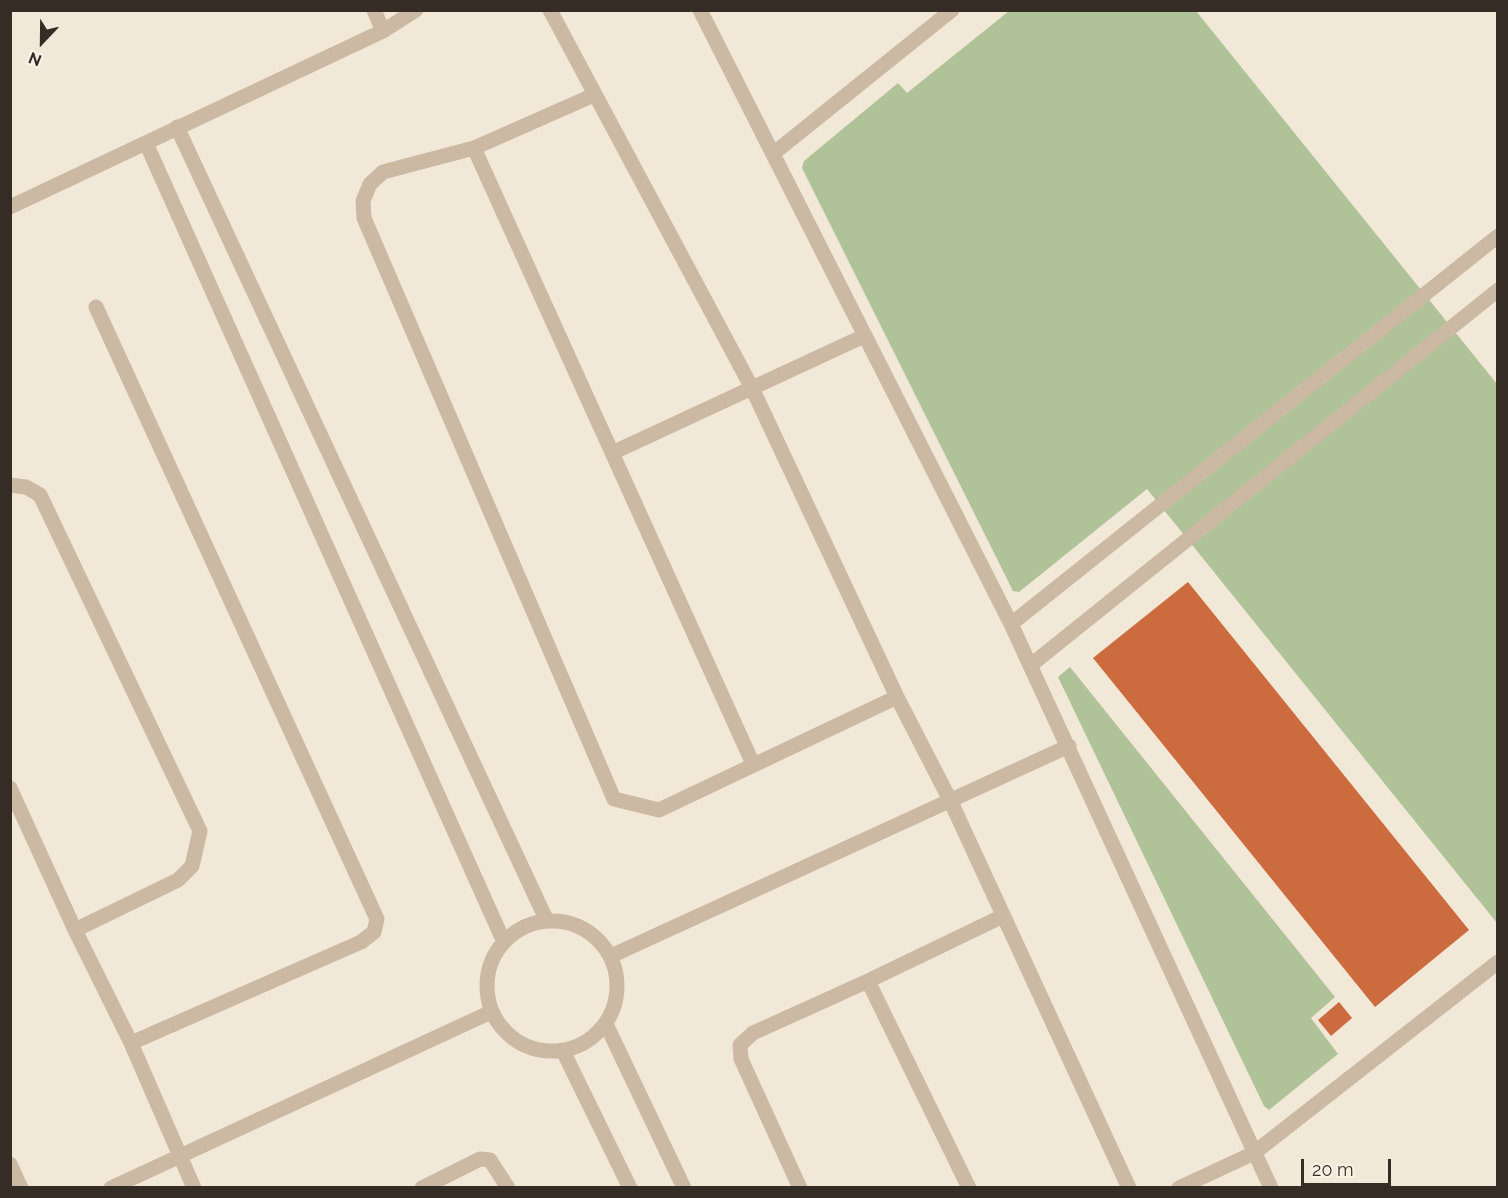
<!DOCTYPE html>
<html>
<head>
<meta charset="utf-8">
<style>
	body { margin:0 }
	#map { position:relative; width:1508px; height:1198px; overflow:hidden; background:#f2e8d8; font-family:Raleway,sans-serif }
	canvas { display:block }
	.frame { position:absolute; inset:0; border:12px solid #362c26; pointer-events:none }
	.north { position:absolute; left:12px; top:12px; width:60px; height:60px; -webkit-text-stroke:4px #faf2e5; paint-order:stroke; rotate:202deg; font-size:16px; font-weight:700; line-height:24px; text-align:center; color:#362c26 }
	.north::after { content:''; display:block; margin:auto; width:21px; height:27px; background:#362c26; clip-path:polygon(50% 0,100% 100%,50% 72%,0 100%) }
	.scale { position:absolute; left:1301px; top:1159px; width:90px; height:27px; box-sizing:border-box; border:3px solid #362c26; border-top:0; padding-left:8px; font-size:18px; line-height:21px; white-space:nowrap; color:#362c26; -webkit-text-stroke:4px #faf2e5; paint-order:stroke }
</style>
</head>
<body>
<div id="map">
<canvas width="1508" height="1198"></canvas>
<div class="frame"></div>
<div class="north">N</div>
<div class="scale">20 m</div>
</div>
<script>
const context = document.querySelector('canvas').getContext('2d');
context.lineJoin = 'round';
function fill(path, color) {
  context.fillStyle = color;
  context.fill(path, 'evenodd');
}
function poly(rows) {
  const path = new Path2D();
  for (const r of rows) {
    if (r.length === 3) {
      path.moveTo(r[0] + r[2], r[1]);
      path.arc(r[0], r[1], r[2], 0, 2 * Math.PI);
      continue;
    }
    path.moveTo(r[0], r[1]);
    for (let i = 2; i < r.length; i += 2) path.lineTo(r[i], r[i + 1]);
  }
  return path;
}
function stroke(path, color, width, dash) {
  context.strokeStyle = color;
  context.lineWidth = width;
  context.lineCap = dash ? 'butt' : 'round';
  context.setLineDash(dash || []);
  context.stroke(path);
}
fill(poly([
	[1009,11,1196,11,1497,384,1497,923,1147,489,1019,592,1013,591,802,168,804,161,898,83,907,93],
	[1070,667,1335,997,1311,1018,1338,1054,1269,1110,1264,1106,1058,677]
]), '#b0c298');
fill(poly([
	[1188,582,1469,930,1375,1007,1093,658],
	[1339,1002,1352,1018,1331,1036,1318,1020]
]), '#cc6b3d');
stroke(poly([
	[374,10,383,31],
	[550,10,752,388,897,697,950,800,1129,1188],
	[700,10,1011,624,1271,1188],
	[594,95,474,148,383,172,370,184,363,201,364,218,614,799,659,810,897,697],
	[177,127,546,919],
	[146,143,503,940],
	[474,148,753,764],
	[774,153,952,10],
	[10,207,383,31,416,10],
	[96,307,377,919,374,932,361,942,131,1043],
	[612,453,864,336],
	[10,485,26,487,40,495,200,831,192,866,178,880,75,930],
	[1011,624,1498,236],
	[1031,665,1498,290],
	[10,788,75,930,131,1043,194,1188],
	[552,986,65],
	[611,956,1069,746],
	[606,1024,684,1188],
	[563,1051,630,1188],
	[10,1164,21,1188],
	[111,1188,491,1012],
	[422,1188,480,1159,490,1160,508,1188],
	[800,1188,741,1059,740,1045,753,1033,868,981],
	[969,1188,868,981,1003,916],
	[1179,1188,1254,1153,1498,962]
]), '#cbb9a4', 15);
</script>
</body>
</html>
